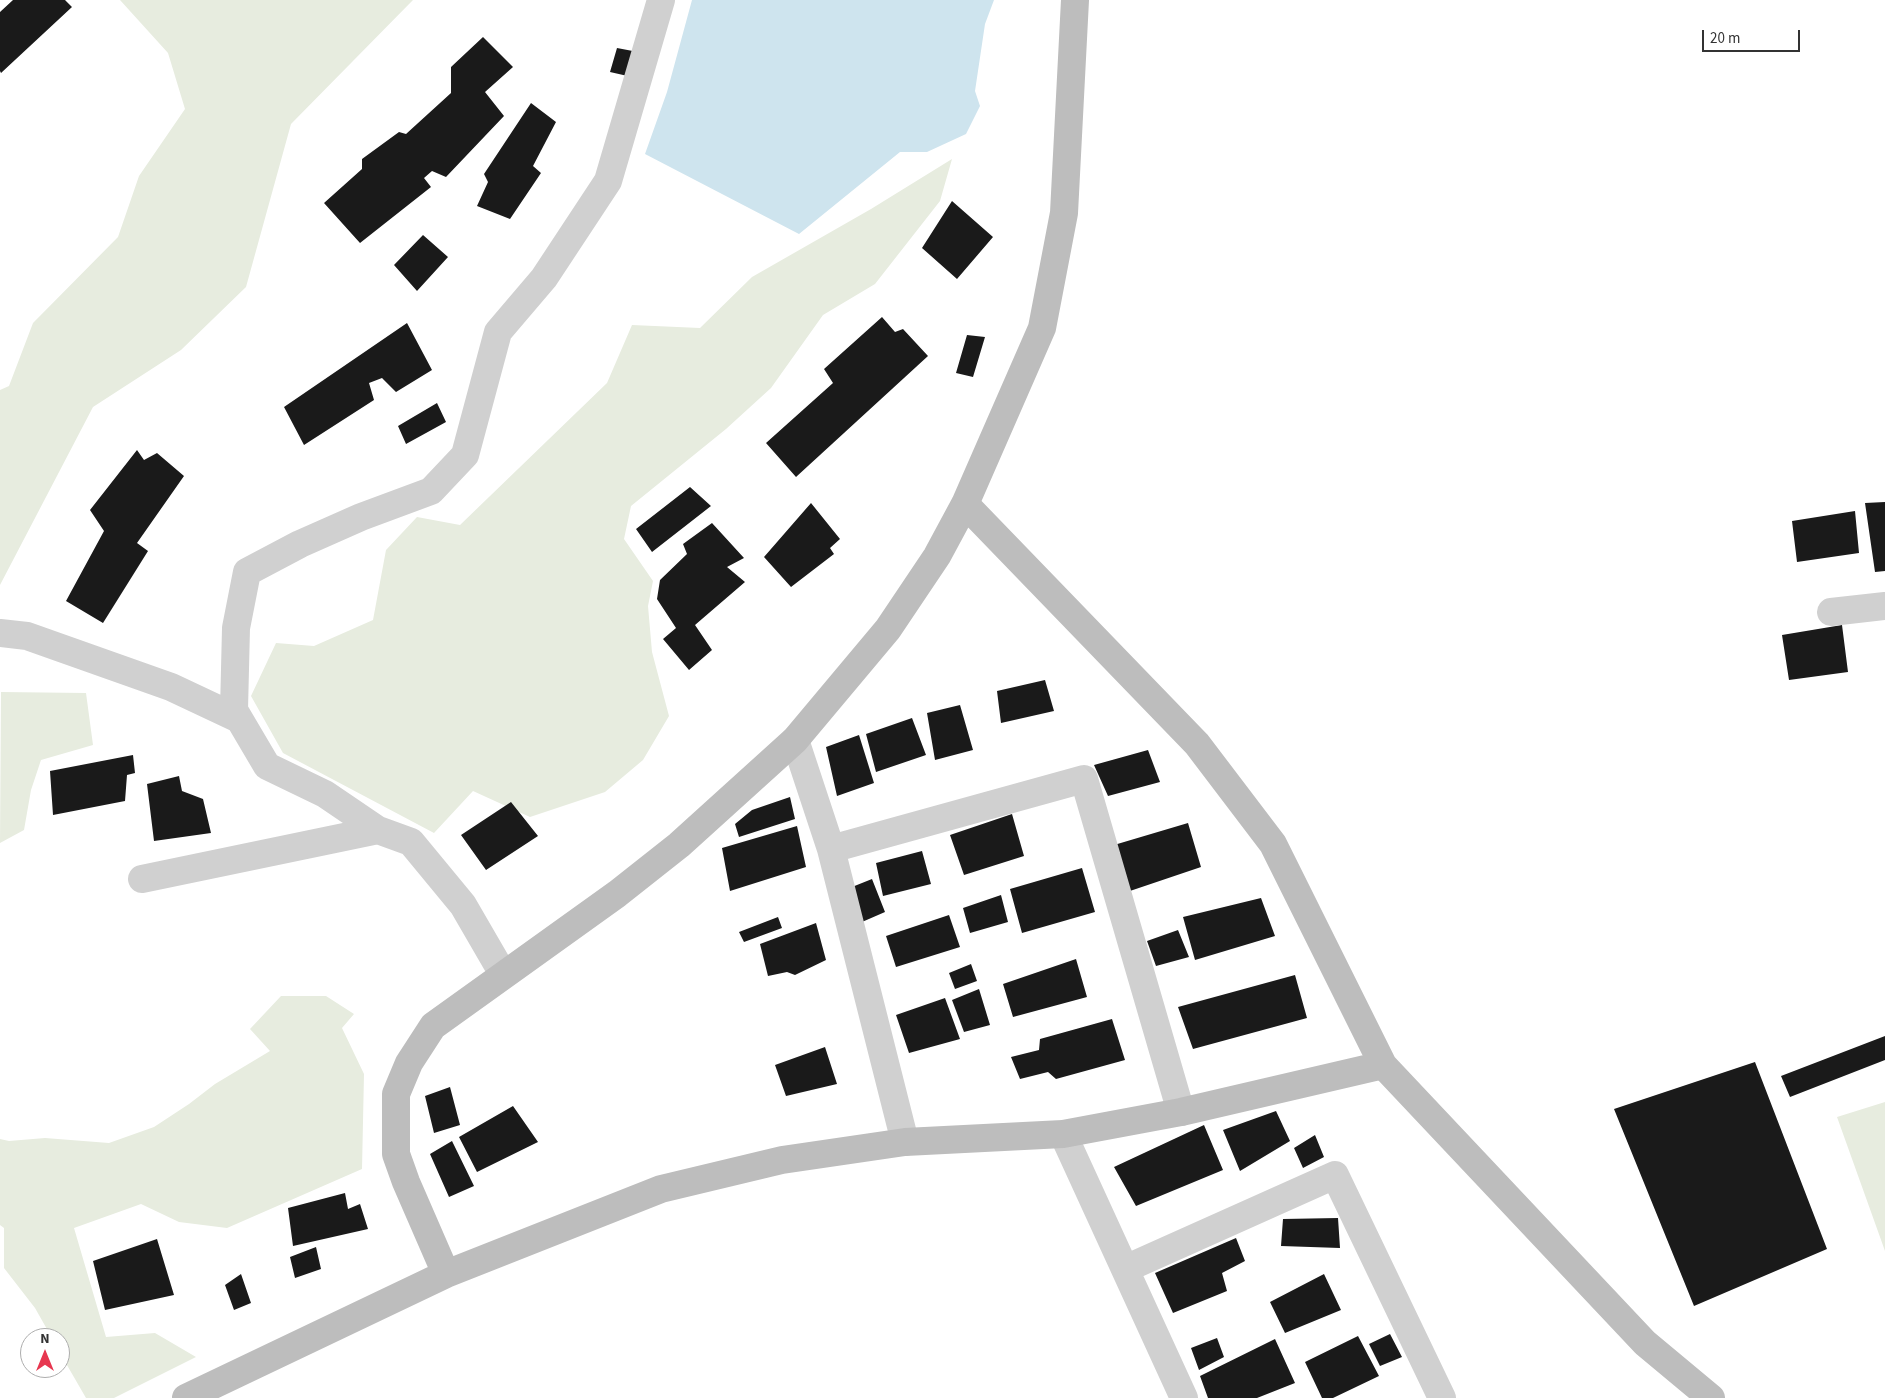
<!DOCTYPE html>
<html>
<head>
<meta charset="utf-8">
<style>
	body { margin:0 }
	#map { position:relative; width:1885px; height:1398px; overflow:hidden; background:#fff; font-family:"Source Sans 3",sans-serif }
	canvas { display:block }
	.north { position:absolute; left:20px; top:1328px; width:50px; height:50px; box-sizing:border-box; background:#fff; border:1px solid #adadad; border-radius:50%; rotate:0deg; font-size:14px; font-weight:700; line-height:20px; text-align:center; color:#333 }
	.north::after { content:''; display:block; margin:auto; width:18px; height:22px; background:#e73750; clip-path:polygon(50% 0,100% 100%,50% 72%,0 100%) }
	.scale { position:absolute; left:1702px; top:30px; width:98px; height:22px; box-sizing:border-box; border:2px solid #333; border-top:0; padding-left:6px; font-size:15px; line-height:18px; white-space:nowrap; color:#333; -webkit-text-stroke:4px #fff; paint-order:stroke }
</style>
</head>
<body>
<div id="map">
<canvas width="1885" height="1398"></canvas>
<div class="north">N</div>
<div class="scale">20 m</div>
</div>
<script>
const context = document.querySelector('canvas').getContext('2d');
context.lineJoin = 'round';
function fill(path, color) {
  context.fillStyle = color;
  context.fill(path, 'evenodd');
}
function poly(rows) {
  const path = new Path2D();
  for (const r of rows) {
    path.moveTo(r[0], r[1]);
    for (let i = 2; i < r.length; i += 2) path.lineTo(r[i], r[i + 1]);
  }
  return path;
}
function stroke(path, color, width, dash) {
  context.strokeStyle = color;
  context.lineWidth = width;
  context.lineCap = dash ? 'butt' : 'round';
  context.setLineDash(dash || []);
  context.stroke(path);
}
fill(poly([
	[120,0,413,0,291,124,246,287,181,350,93,407,0,585,0,390,9,386,33,323,118,237,139,176,185,109,168,53],
	[952,159,940,201,875,284,823,315,771,388,726,429,631,506,624,539,653,581,648,606,652,652,669,716,643,760,605,792,530,817,473,791,434,833,283,753,251,696,276,643,314,646,373,620,386,550,417,517,460,525,607,383,632,325,700,328,752,277,871,209],
	[1,692,86,693,93,745,41,760,31,790,24,830,0,843],
	[281,996,326,996,354,1014,342,1028,364,1074,362,1169,227,1228,179,1222,141,1204,74,1228,106,1337,155,1333,196,1357,114,1398,86,1398,60,1353,60,1338,52,1338,35,1308,4,1268,4,1228,0,1225,0,1139,9,1141,45,1138,109,1143,154,1127,189,1104,215,1084,270,1051,250,1029],
	[1885,1102,1885,1251,1837,1117]
]), '#e7ecdf');
fill(poly([
	[692,0,994,0,985,24,975,91,980,106,966,134,927,152,900,152,799,234,645,154,667,92]
]), '#cee4ee');
fill(poly([
	[13,0,65,0,72,7,1,73,0,71,0,12],
	[483,37,513,67,485,92,504,116,446,177,432,171,424,178,431,187,360,243,324,203,362,169,362,159,399,132,406,134,451,93,451,67],
	[617,48,638,52,632,77,610,72],
	[531,103,556,122,533,166,541,173,510,219,477,206,488,182,484,174],
	[952,201,993,237,957,279,922,248],
	[423,235,448,257,417,291,394,265],
	[882,317,895,332,903,329,928,356,796,477,766,443,833,383,824,369],
	[407,323,432,370,396,392,382,378,369,383,374,400,304,445,284,407],
	[967,335,985,337,973,377,956,373],
	[437,403,446,422,406,444,398,426],
	[137,450,144,460,157,453,184,476,137,543,148,551,103,623,66,601,104,531,90,510],
	[690,487,711,506,652,552,636,529],
	[1885,502,1885,571,1875,572,1865,503],
	[811,503,840,539,830,548,834,554,791,587,764,557],
	[1855,511,1859,553,1797,562,1792,521],
	[712,523,744,558,727,567,745,582,695,625,712,650,689,670,663,639,676,628,657,599,660,580,687,554,683,544],
	[1842,625,1848,672,1789,680,1782,635],
	[1045,680,1054,711,1001,723,997,691],
	[960,705,973,750,935,760,927,713],
	[912,718,926,755,876,772,866,734],
	[859,735,874,783,837,796,826,747],
	[1148,750,1160,782,1108,796,1094,765],
	[133,755,135,773,127,775,125,801,53,815,50,771],
	[179,776,182,791,203,799,211,833,154,841,147,784],
	[790,797,795,819,739,837,735,824,752,810],
	[511,802,538,836,486,870,461,835],
	[1012,814,1024,856,964,875,950,835],
	[1188,823,1201,867,1127,892,1114,845],
	[797,826,806,867,730,891,722,848],
	[922,851,931,884,883,896,876,863],
	[1082,868,1095,912,1022,933,1010,889],
	[872,879,885,912,862,922,852,887],
	[1001,895,1008,922,970,933,963,908],
	[1261,898,1275,936,1195,960,1183,917],
	[949,915,960,947,896,967,886,936],
	[778,917,782,928,744,942,739,932],
	[816,923,826,960,795,975,787,972,768,976,760,944],
	[1178,930,1189,957,1156,966,1147,941],
	[1076,959,1087,997,1013,1017,1003,984],
	[971,964,977,981,955,989,949,973],
	[1295,975,1307,1018,1193,1049,1178,1007],
	[979,989,990,1025,964,1032,952,1000],
	[945,998,960,1039,909,1053,896,1015],
	[1112,1019,1125,1060,1056,1079,1048,1072,1020,1079,1011,1057,1039,1050,1040,1039],
	[1885,1036,1885,1060,1790,1097,1781,1076],
	[825,1047,837,1084,786,1096,775,1065],
	[1755,1062,1827,1249,1694,1306,1614,1109],
	[450,1087,460,1125,434,1133,425,1096],
	[513,1106,538,1142,477,1172,459,1137],
	[1276,1111,1290,1141,1240,1171,1223,1130],
	[1204,1125,1223,1170,1136,1206,1114,1167],
	[1315,1135,1324,1157,1303,1168,1294,1148],
	[452,1141,474,1186,449,1197,430,1154],
	[345,1193,348,1209,360,1204,368,1229,293,1246,288,1208],
	[1338,1218,1340,1248,1281,1246,1283,1219],
	[1236,1238,1245,1261,1222,1273,1227,1291,1173,1313,1155,1273],
	[157,1239,174,1295,105,1310,93,1261],
	[316,1247,321,1269,295,1278,290,1257],
	[241,1274,251,1303,234,1310,225,1285],
	[1324,1274,1341,1310,1285,1333,1270,1302],
	[1390,1334,1402,1357,1380,1366,1369,1344],
	[1358,1336,1379,1376,1333,1398,1322,1398,1305,1362],
	[1217,1338,1224,1357,1199,1370,1191,1348],
	[1275,1339,1295,1383,1257,1398,1208,1398,1200,1376]
]), '#1a1a1a');
stroke(poly([
	[1831,612,1885,606],
	[0,633,27,636,171,687,239,719],
	[795,740,831,849,1084,779,1181,1112],
	[831,849,905,1142],
	[142,879,378,830],
	[503,974,463,905,411,842,378,830,325,794,267,766,234,710,236,628,247,572,300,544,361,517,431,491,465,455,498,332,544,278,608,181,661,0],
	[1063,1134,1184,1398],
	[1125,1269,1335,1175,1442,1398]
]), '#d0d0d0', 28);
stroke(poly([
	[965,504,1197,744,1273,844,1383,1065,1645,1343,1711,1398],
	[446,1274,406,1182,396,1154,396,1094,409,1063,433,1026,617,894,679,845,795,740,888,629,937,556,965,504,1042,328,1064,213,1075,0],
	[186,1398,446,1274,661,1189,782,1160,905,1142,1063,1134,1181,1112,1383,1065]
]), '#bdbdbd', 28);
</script>
</body>
</html>
